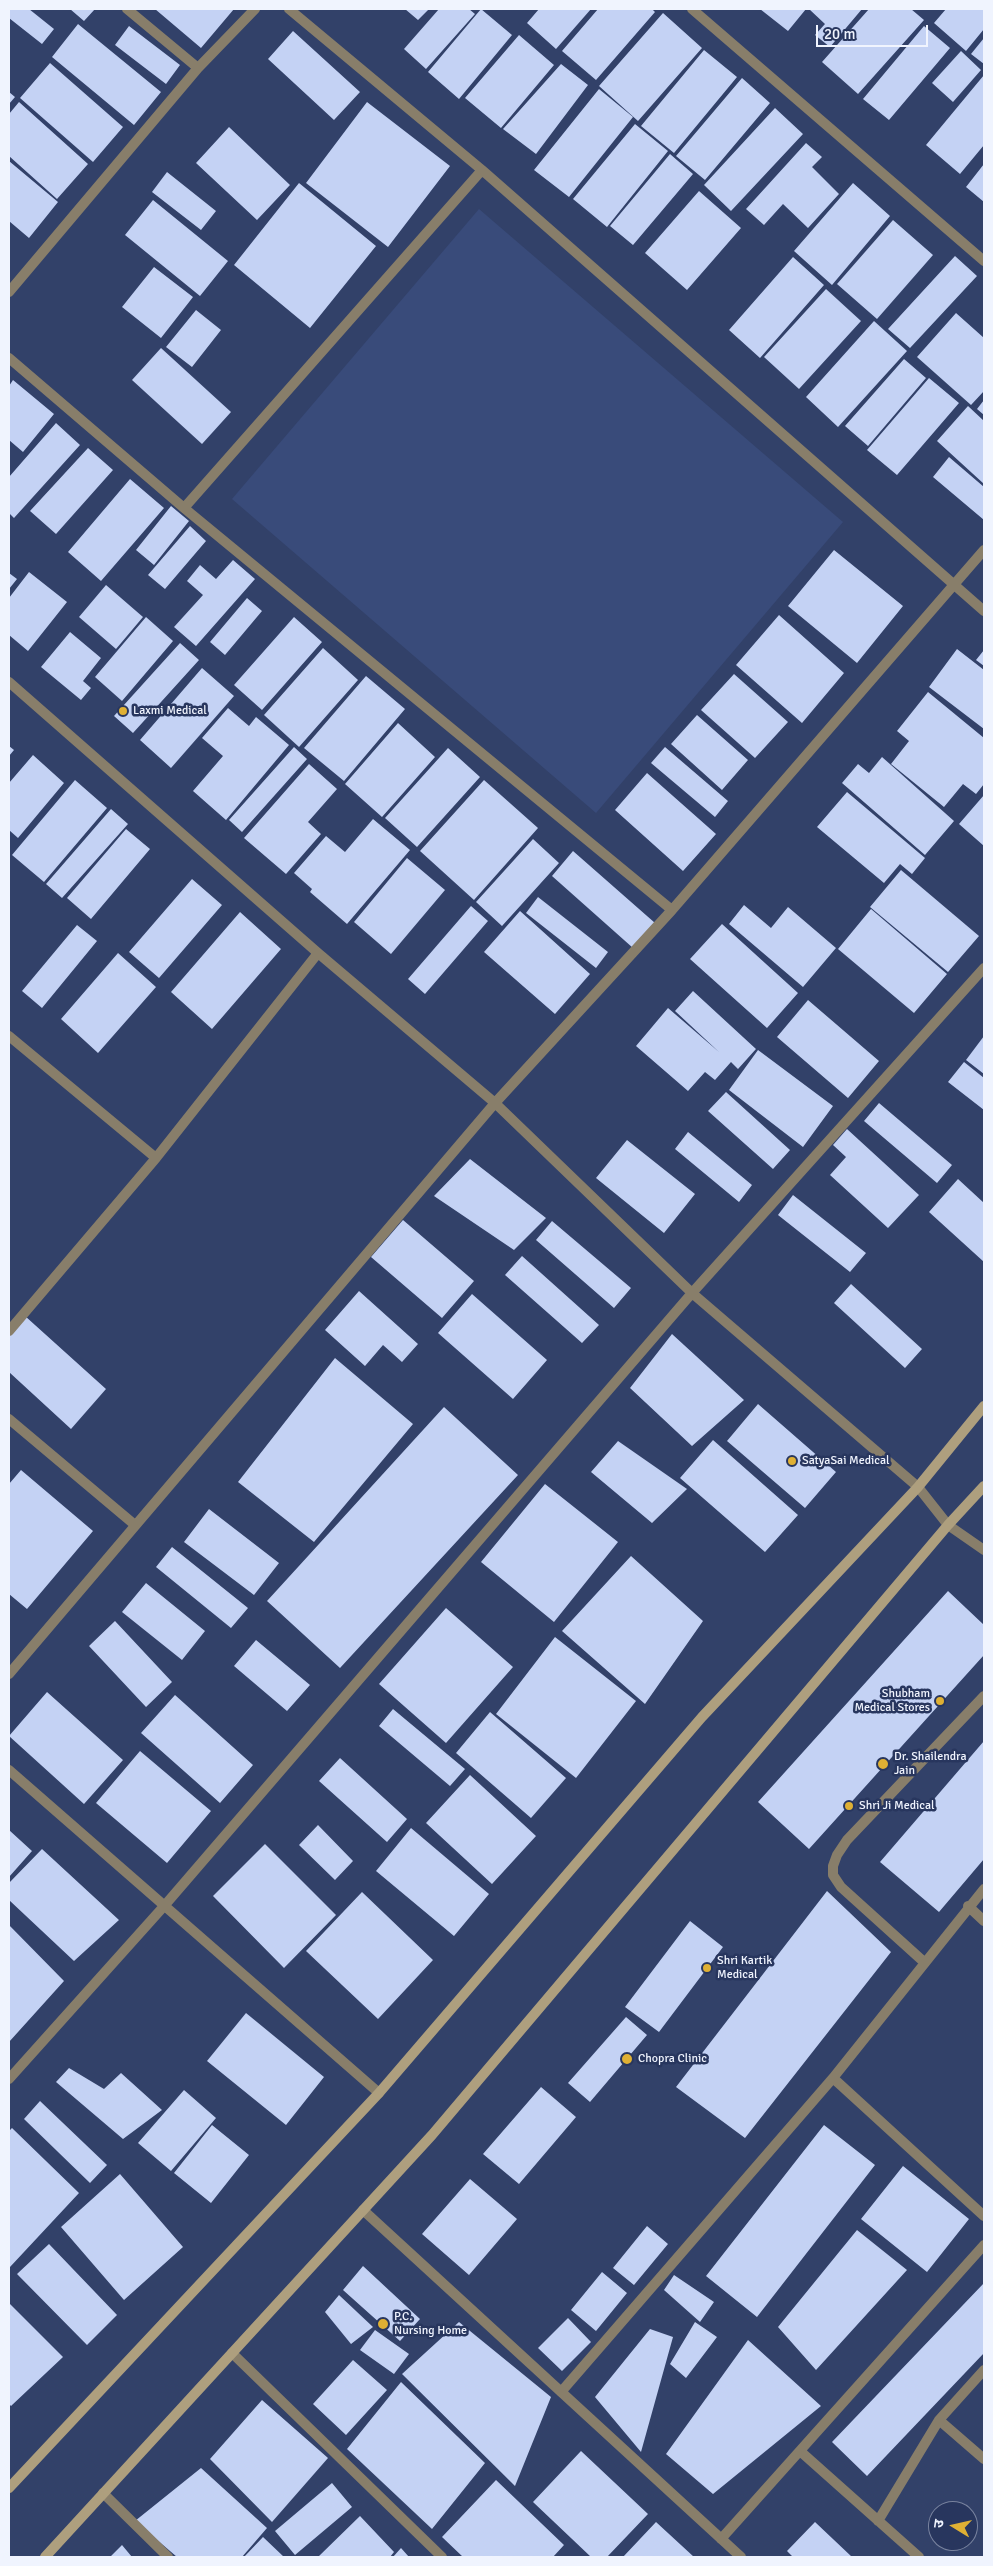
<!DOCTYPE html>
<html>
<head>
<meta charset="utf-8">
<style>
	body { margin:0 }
	#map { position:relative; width:993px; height:2566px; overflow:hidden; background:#324169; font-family:Signika,"Noto Sans Devanagari",sans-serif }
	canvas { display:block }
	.frame { position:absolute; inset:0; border:10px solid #f0f4fe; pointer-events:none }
	.north { position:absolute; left:928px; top:2501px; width:50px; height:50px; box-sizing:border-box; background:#28365e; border:1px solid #78829e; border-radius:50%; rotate:279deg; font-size:14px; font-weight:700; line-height:20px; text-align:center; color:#f0f4fe }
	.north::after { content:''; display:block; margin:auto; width:18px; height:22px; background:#dfb034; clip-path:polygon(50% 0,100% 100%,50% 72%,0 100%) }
	.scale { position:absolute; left:816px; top:25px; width:112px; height:22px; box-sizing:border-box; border:2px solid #f0f4fe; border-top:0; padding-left:6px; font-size:15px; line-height:18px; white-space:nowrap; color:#f0f4fe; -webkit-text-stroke:4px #28365e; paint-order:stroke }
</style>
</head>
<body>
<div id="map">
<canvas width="993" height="2566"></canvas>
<div class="frame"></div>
<div class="north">उ</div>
<div class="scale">20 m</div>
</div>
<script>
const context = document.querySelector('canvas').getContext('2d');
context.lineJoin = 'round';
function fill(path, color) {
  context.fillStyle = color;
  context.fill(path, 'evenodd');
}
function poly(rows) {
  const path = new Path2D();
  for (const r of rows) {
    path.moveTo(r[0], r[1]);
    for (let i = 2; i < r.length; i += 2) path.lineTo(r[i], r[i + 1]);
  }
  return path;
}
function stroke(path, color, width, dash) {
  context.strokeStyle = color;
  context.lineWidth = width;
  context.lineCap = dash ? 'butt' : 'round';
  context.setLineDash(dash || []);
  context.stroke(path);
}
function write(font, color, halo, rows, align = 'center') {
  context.font = font + ' Signika,sans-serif';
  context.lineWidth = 5;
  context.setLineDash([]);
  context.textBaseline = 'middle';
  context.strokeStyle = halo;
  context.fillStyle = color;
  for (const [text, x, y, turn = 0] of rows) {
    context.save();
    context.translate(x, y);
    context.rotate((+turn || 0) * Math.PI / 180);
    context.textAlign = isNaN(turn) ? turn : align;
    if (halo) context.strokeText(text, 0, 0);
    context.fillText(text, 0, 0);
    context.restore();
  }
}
fill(poly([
	[479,209,843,522,596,813,232,499]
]), '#394b7a');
fill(poly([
	[9,9,29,9,54,29,42,44,9,18],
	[70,9,95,9,84,21],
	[155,9,234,9,201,48],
	[405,9,429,9,418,20],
	[439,9,469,9,475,14,426,69,404,49],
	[481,9,512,35,459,99,428,72],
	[539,9,591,9,556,49,527,23],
	[598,9,652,9,655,12,596,80,562,51],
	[760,9,806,9,788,31],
	[809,9,862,9,830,47,815,35,825,24],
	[869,9,911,9,924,20,858,94,822,62],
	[946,9,984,9,984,29,966,51,934,23],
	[663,13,702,48,638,121,599,86],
	[78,24,161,92,134,125,52,57],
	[129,26,180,65,166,84,115,45],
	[924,26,950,48,889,120,863,99],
	[293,31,360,92,334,120,268,59],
	[519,35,554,65,501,128,465,98],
	[984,38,984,64,971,54],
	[704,50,737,77,674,153,641,126],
	[961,51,981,70,953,102,932,83],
	[50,63,123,127,93,162,20,98],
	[561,64,588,85,536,154,503,129],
	[984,75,984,145,960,174,926,145],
	[742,78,770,103,705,180,676,156],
	[599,89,633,117,569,197,534,170],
	[9,92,15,97,9,104],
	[19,102,88,164,57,199,9,156,9,114],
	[367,102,450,166,388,247,306,183],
	[775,108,803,134,731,211,704,185],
	[635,124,668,151,607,227,573,199],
	[229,127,290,185,257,220,196,163],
	[806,143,822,157,812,167,839,194,808,228,783,204,764,225,746,209],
	[670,154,693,174,633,245,610,226],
	[9,161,58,202,29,238,9,221],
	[984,164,984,202,966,187],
	[167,172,216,211,201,230,152,192],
	[299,183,376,246,310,328,234,265],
	[853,183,890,216,832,285,794,251],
	[699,191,741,228,687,290,645,253],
	[153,200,228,261,200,296,125,235],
	[893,220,933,255,877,319,837,284],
	[955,256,977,276,910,348,888,329],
	[793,257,824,285,760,358,729,330],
	[154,267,193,297,161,338,122,307],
	[826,289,861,321,799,389,764,357],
	[196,310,221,330,192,367,166,347],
	[956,313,984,338,984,391,971,405,917,357],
	[874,321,907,351,838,427,806,397],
	[161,348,231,412,202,444,132,380],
	[904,359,926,378,868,446,845,426],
	[929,378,959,403,897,475,867,450],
	[13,380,54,414,23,452,9,440,9,386],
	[984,400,984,415,977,409],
	[968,406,984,421,984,484,937,441],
	[56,423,80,445,14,518,9,513,9,477],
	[88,448,113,470,56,534,30,511],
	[949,457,984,487,984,520,933,477],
	[130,479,164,508,101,581,68,552],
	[171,506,189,521,154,565,136,550],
	[190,526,206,541,165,589,148,575],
	[834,550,903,606,857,663,788,606],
	[233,560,255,579,196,646,174,627,203,595,187,581,200,565,216,579],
	[29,572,67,602,28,651,9,635,9,598],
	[9,573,17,579,9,589],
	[106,585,143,617,116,649,79,617],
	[247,598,262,611,225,655,210,642],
	[779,615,844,673,802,723,736,665],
	[146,617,173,641,122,701,95,677],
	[294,617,322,642,262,710,234,685],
	[70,632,101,658,83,681,91,688,81,700,41,667],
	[180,643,199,660,133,733,114,716],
	[323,648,358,680,299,747,264,715],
	[957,649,984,670,984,729,929,687],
	[984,650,984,666,976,660],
	[202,668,234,696,171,768,140,740],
	[734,674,788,722,755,758,701,710],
	[366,676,405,709,344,781,304,748],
	[928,692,984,738,984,784,976,794,963,784,944,807,891,764,909,741,897,731],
	[228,708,249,726,256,717,289,745,226,820,193,791,223,756,202,738],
	[697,715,748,760,722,790,671,744],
	[398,723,435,757,382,817,345,784],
	[9,746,14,750,9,756],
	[294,747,307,759,242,832,229,820],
	[665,747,728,801,715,817,651,763],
	[448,748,480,777,417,847,385,818],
	[33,755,64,783,18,838,9,830,9,783],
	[882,757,954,821,925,855,842,783,858,764,869,773],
	[309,764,337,789,308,822,321,834,286,874,244,838],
	[647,773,716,834,683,871,615,810],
	[75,780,107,808,44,882,12,855],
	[484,780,538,828,474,900,420,851],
	[847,792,925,858,912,874,900,864,884,883,817,827],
	[984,795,984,846,959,824],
	[111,809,128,824,62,898,46,884],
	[373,819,410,850,347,924,310,892,312,889,294,873,326,836,345,852],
	[126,829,150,849,91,919,67,898],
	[533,839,559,863,502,926,476,902],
	[573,851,655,923,633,948,552,876],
	[407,858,445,890,391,954,354,922],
	[901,870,979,936,948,972,870,907],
	[192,879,222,905,159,978,129,952],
	[538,897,608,952,596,968,526,913],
	[744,905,771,928,788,907,836,948,803,987,729,924],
	[471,906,488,921,425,994,408,979],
	[871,909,947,974,914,1013,838,949],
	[520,911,590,974,555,1014,484,952],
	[240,912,281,949,212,1029,171,992],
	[722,924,798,993,767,1028,690,959],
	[77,925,97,941,42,1008,22,991],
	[118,953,156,987,98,1053,61,1019],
	[693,991,756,1049,738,1069,731,1062,715,1080,705,1072,688,1091,636,1046,668,1008,719,1052,675,1011],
	[808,1000,879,1061,848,1098,777,1037],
	[984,1036,984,1074,966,1060],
	[758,1050,833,1106,803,1147,729,1090],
	[964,1062,984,1078,984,1110,948,1082],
	[726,1092,790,1150,773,1169,708,1111],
	[879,1103,952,1165,937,1183,864,1121],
	[847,1129,919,1195,888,1228,830,1175,846,1157,833,1145],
	[688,1132,752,1185,739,1202,675,1149],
	[627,1140,695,1194,664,1233,596,1178],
	[470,1159,546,1218,514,1250,434,1196],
	[958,1179,984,1203,984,1262,929,1212],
	[793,1195,866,1253,850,1272,778,1215],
	[403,1220,474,1281,442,1318,371,1257],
	[552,1221,631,1288,614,1308,536,1240],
	[522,1256,599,1325,582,1343,505,1275],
	[851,1284,922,1349,905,1368,834,1303],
	[359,1291,418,1344,402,1362,383,1345,365,1366,325,1330],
	[472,1294,547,1360,513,1399,438,1333],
	[25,1316,106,1389,71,1429,9,1372,9,1335],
	[672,1334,744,1400,692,1446,630,1388],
	[335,1358,413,1424,314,1542,238,1482],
	[758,1404,836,1472,805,1508,727,1441],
	[444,1407,518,1475,340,1668,267,1601],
	[713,1440,798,1515,765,1552,680,1478],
	[618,1441,687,1489,652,1523,591,1472],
	[21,1470,93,1531,27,1609,9,1594,9,1484],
	[545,1484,618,1542,554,1622,481,1562],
	[209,1509,279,1563,254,1595,184,1542],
	[172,1547,248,1608,231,1628,156,1567],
	[631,1556,703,1621,645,1704,562,1631],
	[146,1583,205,1631,182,1660,122,1612],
	[948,1591,984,1625,984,1655,809,1849,758,1802],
	[446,1608,513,1667,446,1743,379,1684],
	[115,1621,172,1682,146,1707,89,1646],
	[555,1637,636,1701,576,1778,496,1714],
	[256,1640,310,1685,287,1711,234,1666],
	[47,1692,123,1760,84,1804,9,1736],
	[175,1695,253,1765,220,1803,141,1733],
	[393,1709,465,1769,450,1786,379,1726],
	[490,1712,566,1778,531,1818,456,1753],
	[984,1741,984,1859,939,1912,880,1862],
	[140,1751,211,1811,167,1863,96,1803],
	[340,1758,407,1819,387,1842,319,1781],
	[470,1775,536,1836,492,1884,426,1823],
	[318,1825,353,1861,335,1880,299,1845],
	[411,1828,489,1894,454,1936,376,1871],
	[9,1830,32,1851,9,1877],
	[265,1844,336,1915,284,1968,213,1896],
	[42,1849,119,1920,74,1961,9,1900,9,1883],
	[827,1891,891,1952,745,2138,676,2087],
	[362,1892,433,1960,378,2019,306,1951],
	[690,1921,723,1947,659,2032,625,2007],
	[9,1925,64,1981,9,2042],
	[246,2013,324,2077,286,2125,207,2061],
	[626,2017,647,2035,590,2102,568,2083],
	[69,2068,104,2089,121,2073,162,2110,123,2139,56,2082],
	[541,2087,576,2117,519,2184,483,2154],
	[184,2090,216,2118,171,2171,138,2143],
	[40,2101,107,2165,90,2183,24,2119],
	[212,2125,249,2155,211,2203,174,2173],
	[824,2125,875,2165,757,2317,706,2276],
	[12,2128,79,2193,10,2267,9,2131],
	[903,2166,969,2219,927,2272,861,2219],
	[120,2174,183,2247,124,2300,61,2227],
	[470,2179,517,2219,469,2275,422,2234],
	[647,2226,668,2244,634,2285,613,2268],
	[857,2230,907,2270,816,2370,778,2327],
	[49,2244,117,2315,87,2345,17,2274],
	[363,2266,420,2319,400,2341,343,2290],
	[602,2272,627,2293,596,2331,571,2310],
	[674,2275,714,2302,700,2322,664,2290],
	[984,2283,984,2353,867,2476,832,2442],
	[339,2295,373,2327,351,2344,325,2312],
	[9,2303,63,2357,11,2406,9,2404],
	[568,2318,591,2342,562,2371,538,2348],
	[459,2322,551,2397,515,2486,402,2374],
	[695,2322,717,2337,686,2378,670,2364],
	[650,2329,673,2337,641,2452,595,2397],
	[375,2330,409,2354,394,2374,360,2350],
	[748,2340,821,2406,713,2494,666,2454],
	[353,2360,387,2390,346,2435,313,2404],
	[401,2382,485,2463,432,2529,347,2449],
	[262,2400,328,2458,272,2522,210,2459],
	[581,2451,648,2514,607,2557,591,2557,533,2502],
	[201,2468,267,2528,242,2557,177,2557,135,2521],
	[496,2480,564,2545,553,2557,463,2557,442,2537],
	[332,2483,352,2507,295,2555,275,2531],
	[360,2516,394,2552,390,2557,318,2557],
	[656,2522,694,2557,623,2557],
	[815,2522,852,2557,793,2557,787,2551],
	[263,2537,284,2557,244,2557],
	[122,2545,132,2557,110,2557],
	[401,2548,409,2557,393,2557]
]), '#c4d2f4');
stroke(poly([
	[127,9,198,68],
	[289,9,482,170,984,611],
	[692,9,984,261],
	[9,292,198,68,255,9],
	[9,358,184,508,672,910],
	[184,508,482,170],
	[9,682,318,953,495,1103,692,1293,918,1487,948,1525,984,1550],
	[9,1036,156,1158],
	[9,1331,156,1158,318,953],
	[9,1419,135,1525],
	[9,1674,495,1103,672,910,984,550],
	[9,1770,379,2093],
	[968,1906,984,1921],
	[924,1962,841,1887,833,1875,833,1866,837,1855,847,1840,984,1696],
	[833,2078,984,2216],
	[9,2079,165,1905,692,1293,984,968],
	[363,2210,741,2557],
	[232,2353,442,2557],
	[561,2392,833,2078,984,1889],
	[939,2420,984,2459],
	[800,2451,919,2557],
	[103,2493,168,2557],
	[878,2521,939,2420,984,2370],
	[721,2539,984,2245]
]), '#887e6a', 10);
stroke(poly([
	[9,2488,379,2093,702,1717,918,1487,984,1406],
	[45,2557,432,2135,948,1525,984,1486]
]), '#ae9f7e', 10);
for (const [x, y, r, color] of [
	[123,711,5,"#dfb034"],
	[792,1461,5,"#dfb034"],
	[940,1701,5,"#dfb034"],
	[883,1764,6,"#dfb034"],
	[849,1806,5,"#dfb034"],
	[707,1968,5,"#dfb034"],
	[627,2059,6,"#dfb034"],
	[383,2324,6,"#dfb034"]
]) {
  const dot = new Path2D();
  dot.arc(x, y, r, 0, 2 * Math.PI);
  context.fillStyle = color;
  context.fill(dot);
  stroke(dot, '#28365e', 2);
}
write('12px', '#f0f4fe', '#28365e', [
	["Laxmi Medical",133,711],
	["SatyaSai Medical",802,1461],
	["Shubham",930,1694,"right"],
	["Medical Stores",930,1708,"right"],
	["Dr. Shailendra",894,1757],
	["Jain",894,1771],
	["Shri Ji Medical",859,1806],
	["Shri Kartik",717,1961],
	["Medical",717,1975],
	["Chopra Clinic",638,2059],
	["P.C.",394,2317],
	["Nursing Home",394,2331]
], 'left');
</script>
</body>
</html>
